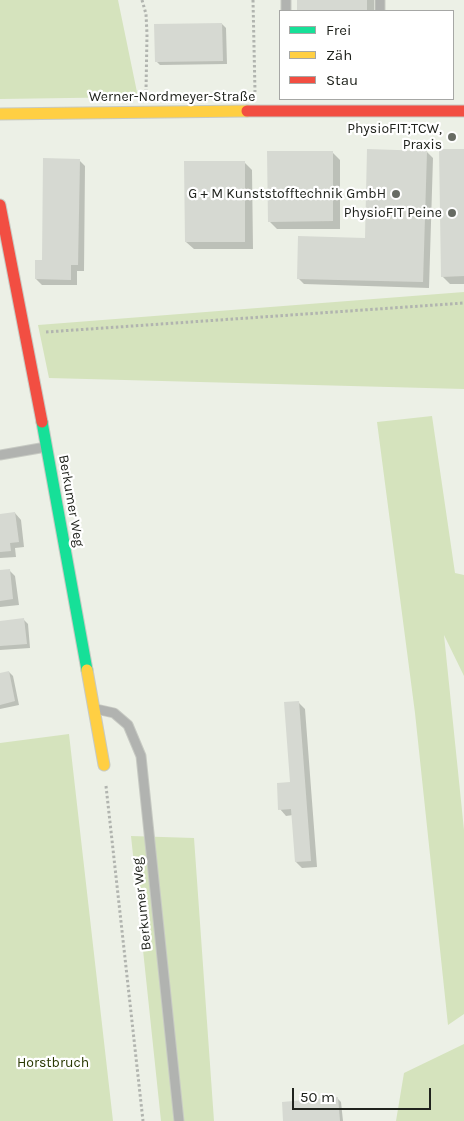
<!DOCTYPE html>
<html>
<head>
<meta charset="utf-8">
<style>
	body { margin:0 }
	#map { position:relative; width:464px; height:1121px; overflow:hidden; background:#ecf0e6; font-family:Karla,sans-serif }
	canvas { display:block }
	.legend { position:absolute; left:279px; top:10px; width:175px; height:90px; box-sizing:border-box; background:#fff; border:1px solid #a6a7a5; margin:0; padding:6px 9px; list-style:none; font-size:15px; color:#20231d }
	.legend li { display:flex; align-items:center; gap:10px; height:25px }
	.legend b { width:25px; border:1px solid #a6a7a5 }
	.scale { position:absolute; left:292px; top:1088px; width:139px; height:22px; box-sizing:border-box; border:2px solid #20231d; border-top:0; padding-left:6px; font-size:15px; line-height:18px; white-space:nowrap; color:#20231d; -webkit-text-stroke:4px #fff; paint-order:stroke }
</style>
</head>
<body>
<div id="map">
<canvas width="464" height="1121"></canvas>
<ul class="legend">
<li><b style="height:6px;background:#16e098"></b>Frei</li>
<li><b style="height:6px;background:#ffcf43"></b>Zäh</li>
<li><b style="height:6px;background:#f24e42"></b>Stau</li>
</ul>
<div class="scale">50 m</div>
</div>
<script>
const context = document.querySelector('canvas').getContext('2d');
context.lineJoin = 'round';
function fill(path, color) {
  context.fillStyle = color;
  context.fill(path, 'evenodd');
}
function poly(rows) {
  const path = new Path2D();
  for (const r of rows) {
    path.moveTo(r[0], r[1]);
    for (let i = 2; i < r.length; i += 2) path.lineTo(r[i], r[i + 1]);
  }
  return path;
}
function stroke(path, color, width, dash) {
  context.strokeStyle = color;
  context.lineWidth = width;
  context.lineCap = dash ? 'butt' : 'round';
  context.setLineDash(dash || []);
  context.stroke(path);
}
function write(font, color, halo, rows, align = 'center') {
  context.font = font + ' Karla,sans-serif';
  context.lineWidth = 4.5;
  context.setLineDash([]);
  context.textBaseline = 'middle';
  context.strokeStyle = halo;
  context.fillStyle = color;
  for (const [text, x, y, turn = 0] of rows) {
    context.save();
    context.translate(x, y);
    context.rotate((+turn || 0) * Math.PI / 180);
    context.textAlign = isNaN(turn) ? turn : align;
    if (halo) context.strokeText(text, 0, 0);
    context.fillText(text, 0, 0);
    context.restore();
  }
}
fill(poly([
	[0,0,118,0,138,97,0,99],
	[464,292,464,389,49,378,38,325],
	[432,416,455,573,464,575,464,676,444,635,464,830,464,1014,448,1025,415,713,377,422],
	[69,734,113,1121,0,1121,0,743],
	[131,836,194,838,214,1121,161,1121],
	[464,1044,464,1121,396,1121,404,1073]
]), '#d5e3bd');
fill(poly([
	[298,0,374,0,374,11,298,11],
	[222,24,226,28,227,64,160,65,156,61],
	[464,150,464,284,450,284,442,276],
	[332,152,340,160,340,229,277,229,269,221],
	[427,152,433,158,429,288,304,284,298,278,366,239],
	[79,160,85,166,84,271,77,271,77,285,42,285,36,279],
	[244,162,252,170,253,249,194,249,186,242],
	[15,513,21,520,24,547,15,548,16,557,0,558,0,515],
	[9,570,15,576,19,605,0,607,0,571],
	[24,620,28,624,30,648,0,650,0,622],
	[9,672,13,676,19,705,0,709,0,674],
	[299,703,305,709,317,867,302,868,296,862,293,815,286,816,280,809,291,783],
	[337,1098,341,1102,343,1121,284,1121]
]), '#0003');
fill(poly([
	[297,0,367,0,367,11,297,11],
	[222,23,223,61,155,62,154,24],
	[367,149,427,151,423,282,297,279,298,236,365,238],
	[439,149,464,149,464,276,441,277],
	[267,151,333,151,333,221,268,222],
	[43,158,80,159,78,265,71,265,71,280,35,279,35,260,42,260],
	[184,161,245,161,245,242,185,242],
	[15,512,19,542,10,543,11,551,0,552,0,514],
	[10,569,13,599,0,601,0,570],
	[24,618,27,644,0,646,0,621],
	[9,671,15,701,0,705,0,673],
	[299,701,311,861,295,862,291,809,278,810,277,783,290,782,284,702],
	[338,1097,340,1121,283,1121,282,1102]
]), '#d6d9d2');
const lane = poly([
	[286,0,286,11],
	[380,0,380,11],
	[0,455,46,447],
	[96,709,114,713,128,725,141,756,179,1121]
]);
const fast = poly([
	[42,422,87,670]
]);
const slow = poly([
	[0,114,247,111],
	[87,670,104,765]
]);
const jam = poly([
	[247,111,464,111],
	[0,205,42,422]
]);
stroke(lane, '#c7cac3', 11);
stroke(fast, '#c7cac3', 13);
stroke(slow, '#c7cac3', 13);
stroke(jam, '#c7cac3', 13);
stroke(poly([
	[142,0,146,14,147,34,146,91],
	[253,0,255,92],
	[46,332,464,303],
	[106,786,143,1121]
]), '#b1b4af', 3, [2.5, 2.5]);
stroke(lane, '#b1b3b0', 9);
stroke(fast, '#16e098', 11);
stroke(slow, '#ffcf43', 11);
stroke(jam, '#f24e42', 11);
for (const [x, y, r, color] of [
	[452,137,5,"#676b63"],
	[396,194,5,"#676b63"],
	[452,213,5,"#676b63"]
]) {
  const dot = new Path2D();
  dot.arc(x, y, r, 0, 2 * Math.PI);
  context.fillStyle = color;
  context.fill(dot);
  stroke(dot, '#fff', 2);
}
write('14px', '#20231d', '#fff', [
	["Werner-Nordmeyer-Straße",172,97],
	["Berkumer Weg",71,501,80],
	["Berkumer Weg",142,904,-96]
]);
write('14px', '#20231d', '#fff', [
	["PhysioFIT;TCW,",442,129],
	["Praxis",442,145],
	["G + M Kunststofftechnik GmbH",386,194],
	["PhysioFIT Peine",442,213]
], 'right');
write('14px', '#283700', '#fff', [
	["Horstbruch",53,1063]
]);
</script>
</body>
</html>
